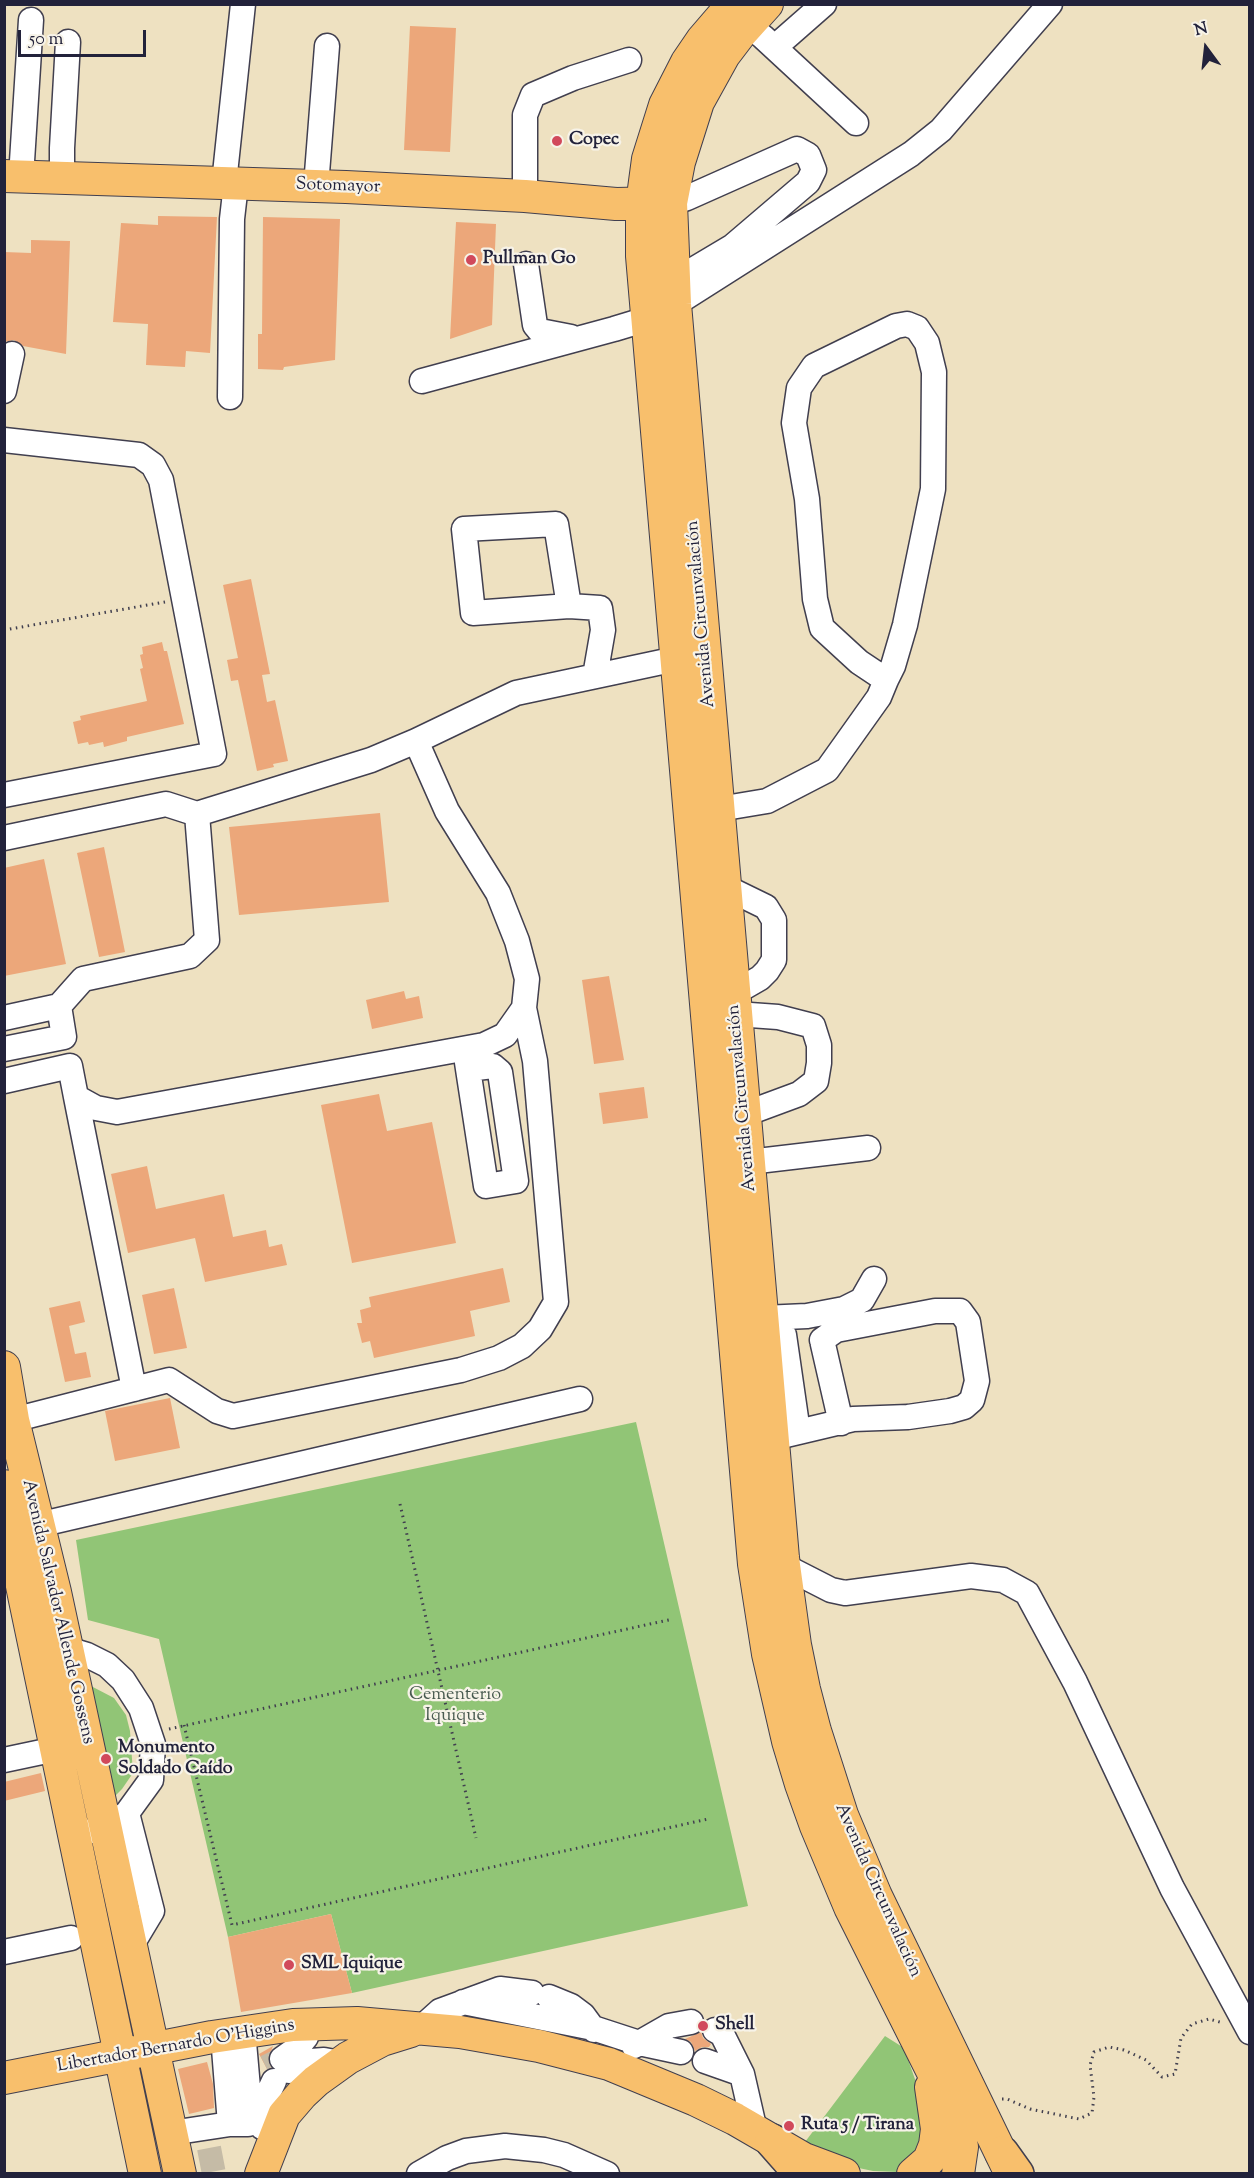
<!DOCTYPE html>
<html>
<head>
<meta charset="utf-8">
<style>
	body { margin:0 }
	#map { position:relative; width:1254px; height:2178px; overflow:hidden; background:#eee1c1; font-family:"Sorts Mill Goudy",serif }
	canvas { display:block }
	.frame { position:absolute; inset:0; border:6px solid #22223b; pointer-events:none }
	.north { position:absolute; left:1176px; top:18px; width:60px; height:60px; -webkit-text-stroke:4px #f7f3e8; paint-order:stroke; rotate:345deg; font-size:16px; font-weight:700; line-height:24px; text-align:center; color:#22223b }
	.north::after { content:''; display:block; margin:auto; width:21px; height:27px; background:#22223b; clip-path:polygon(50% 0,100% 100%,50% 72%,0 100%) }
	.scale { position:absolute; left:18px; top:30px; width:128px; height:27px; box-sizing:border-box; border:3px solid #22223b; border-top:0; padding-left:8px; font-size:18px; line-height:21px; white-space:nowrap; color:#22223b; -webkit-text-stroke:4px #f7f3e8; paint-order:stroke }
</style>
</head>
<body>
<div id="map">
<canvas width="1254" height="2178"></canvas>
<div class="frame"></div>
<div class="north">N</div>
<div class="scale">50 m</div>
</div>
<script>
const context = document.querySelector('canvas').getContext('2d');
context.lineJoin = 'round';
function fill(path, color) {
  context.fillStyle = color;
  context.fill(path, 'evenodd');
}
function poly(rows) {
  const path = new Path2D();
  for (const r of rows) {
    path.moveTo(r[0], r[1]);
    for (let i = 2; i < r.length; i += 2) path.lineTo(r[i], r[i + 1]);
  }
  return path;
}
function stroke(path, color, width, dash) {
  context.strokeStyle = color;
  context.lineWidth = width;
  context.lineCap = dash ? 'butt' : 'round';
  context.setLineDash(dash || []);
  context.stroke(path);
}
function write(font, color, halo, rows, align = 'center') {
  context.font = font + ' "Sorts Mill Goudy",serif';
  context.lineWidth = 4.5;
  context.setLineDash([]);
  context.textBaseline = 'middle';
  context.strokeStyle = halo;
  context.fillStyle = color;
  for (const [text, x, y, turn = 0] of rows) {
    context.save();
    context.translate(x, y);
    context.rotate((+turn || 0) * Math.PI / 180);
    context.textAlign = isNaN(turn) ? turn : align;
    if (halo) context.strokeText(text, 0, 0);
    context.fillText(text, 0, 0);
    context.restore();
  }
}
fill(poly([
	[636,1422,748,1906,352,1993,331,1914,228,1937,159,1639,88,1620,76,1540],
	[86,1681,91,1686,114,1698,126,1715,130,1731,133,1773,122,1789,115,1796],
	[885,2036,904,2048,923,2102,923,2154,898,2172,873,2171,844,2165,805,2142]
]), '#91c576');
fill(poly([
	[410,26,456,28,450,152,404,150],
	[158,216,217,217,210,353,186,351,185,367,146,365,148,324,113,322,121,223,158,225],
	[263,217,340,219,335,360,284,367,283,370,258,369,258,334,262,334],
	[456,222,496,224,492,325,450,339],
	[31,240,70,241,66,354,23,346,14,340,4,342,4,252,31,253],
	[251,579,270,674,262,675,267,702,275,700,288,761,273,764,274,767,257,771,238,680,231,681,227,660,238,658,223,585],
	[162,642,164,651,167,651,184,724,127,737,127,741,104,747,103,742,89,745,88,742,78,744,73,722,81,720,80,716,147,701,140,669,143,668,140,655,143,654,142,647],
	[380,813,389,902,239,915,229,827],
	[104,847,125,952,99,957,77,853],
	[44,859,66,964,4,976,4,868],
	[609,976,624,1060,594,1064,582,980],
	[404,991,406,999,419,996,423,1018,372,1029,366,1000],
	[644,1087,648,1118,603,1124,599,1093],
	[379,1094,387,1131,432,1122,456,1243,352,1263,321,1105],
	[147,1166,156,1209,224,1194,233,1237,266,1230,269,1247,282,1244,287,1265,205,1282,195,1238,128,1253,111,1174],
	[503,1268,510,1302,470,1311,475,1336,374,1358,370,1341,362,1343,357,1323,362,1323,360,1310,371,1307,369,1297],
	[174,1288,187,1348,154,1354,142,1295],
	[80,1301,85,1322,69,1326,75,1354,86,1352,91,1377,65,1382,49,1308],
	[170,1398,180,1448,115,1461,105,1411],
	[41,1773,45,1791,4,1801,4,1782],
	[331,1914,352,1993,241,2012,228,1937],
	[701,2032,703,2038,711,2044,709,2047,702,2047,695,2051,691,2042,685,2039],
	[273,2046,268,2060,271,2067,267,2069,259,2054],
	[207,2062,213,2084,214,2108,189,2114,178,2069]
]), '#eca77a');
stroke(poly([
	[266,2067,282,2059],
	[209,2148,214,2174]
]), '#c5bba6', 24, [24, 12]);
const minor = poly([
	[748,25,763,37,856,123],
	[775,47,824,4],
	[21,177,31,20],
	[62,178,62,148,68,42],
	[224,183,243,4],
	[316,186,327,46],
	[525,196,525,115,533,95,573,78,629,60],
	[671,203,687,198,797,149,808,155,814,170,808,182,733,246,691,271,674,284],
	[526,264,535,325,540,331,571,337],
	[422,381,614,329,647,319,675,304,911,154,941,130,1050,4],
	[4,391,12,354],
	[230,397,232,219,236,184],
	[4,440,139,455,153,465,161,480,214,754,4,795],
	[569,606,473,613,464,529,556,524,569,606,600,608,603,630,595,676],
	[719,809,767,801,827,770,879,697,886,680,893,666,905,625,933,489,934,372,927,343,917,328,907,324,896,326,814,366,799,388,794,423,807,499,815,599,822,628,859,662,886,680],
	[4,838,166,804,197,814],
	[725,887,766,907,774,920,774,960,767,971,760,978,734,993],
	[736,1014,778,1017,813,1026,819,1045,819,1063,816,1081,799,1094,745,1114],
	[4,1018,59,1006],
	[4,1049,64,1037,59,1006,83,979,190,956,207,940,197,814,371,760,416,741,516,693,676,659],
	[465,1049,468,1069,486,1186,516,1181,500,1072,493,1066,468,1069],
	[4,1081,70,1066,76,1097,96,1108,117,1112,484,1045,505,1035,524,1008,527,979,517,941,498,893,447,811,416,741],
	[76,1097,134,1389],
	[749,1162,868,1148],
	[763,1318,807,1316,844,1309,862,1300,874,1279],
	[784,1335,798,1432],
	[822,1340,841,1423],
	[4,1428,13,1420,169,1380,217,1411,233,1416,461,1370,499,1358,522,1346,540,1329,556,1302,535,1061,524,1008],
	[773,1438,853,1419,908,1417,950,1411,964,1407,972,1400,977,1381,968,1322,960,1311,935,1311,836,1330,822,1340],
	[38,1525,580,1399],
	[784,1566,831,1590,845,1593,971,1576,1003,1580,1027,1593,1075,1682,1172,1888,1250,2032],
	[67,1649,87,1655,107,1665,123,1680,141,1708,153,1744,151,1780,127,1813,106,1828,91,1831],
	[4,1760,56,1749],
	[127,1813,152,1911,131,1946],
	[4,1952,71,1938],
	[549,1997,571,2006,583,2015,594,2030],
	[463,2002,593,2028,639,2043,681,2052],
	[420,2029,440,2011,500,1989,532,1993],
	[715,2030,722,2034,742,2074,755,2131],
	[223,2036,230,2124],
	[634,2046,669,2026,691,2022],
	[282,2059,296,2049,306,2037,310,2024],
	[705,2061,742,2074],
	[289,2071,311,2061,324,2060,340,2063],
	[262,2127,265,2100,274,2081],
	[171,2133,230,2124,248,2124,248,2088,243,2031],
	[419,2174,447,2158,466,2151,505,2146,544,2150,564,2155,607,2174]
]);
const major = poly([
	[733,4,702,40,687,62,665,105,648,159,642,204,642,256,754,1564,768,1654,788,1741,801,1784,816,1826,850,1907,957,2120,962,2147,958,2174],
	[767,4,740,34,724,55,698,102,679,162,671,203,675,304,783,1558,795,1645,804,1689,815,1731,842,1815,876,1896,1011,2174],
	[4,176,346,187,525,196,616,204,661,203],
	[4,1367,13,1420,55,1592,180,2174],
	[4,1486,21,1581,145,2174],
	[4,2078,212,2037,293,2025,357,2023,460,2032,539,2046,609,2064,696,2100,735,2119,804,2159,844,2174],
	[261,2174,284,2115,302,2094,316,2081,348,2058,382,2040,411,2031],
	[913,2174,929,2160,935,2145,937,2129,931,2087]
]);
const highway = poly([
	[772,2141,801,2174],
	[1002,2153,1017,2174]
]);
stroke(minor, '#413f4f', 27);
stroke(major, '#413f4f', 34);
stroke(highway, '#413f4f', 36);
stroke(poly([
	[4,630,165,602],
	[400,1504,476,1838],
	[184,1725,232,1925,708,1819],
	[169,1729,673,1619],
	[1002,2099,1007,2099,1030,2109,1079,2119,1092,2113,1094,2097,1090,2065,1094,2052,1109,2047,1124,2050,1146,2060,1162,2077,1175,2074,1181,2038,1192,2024,1209,2019,1223,2023]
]), '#413f4f', 3, [1.5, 4.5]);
stroke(minor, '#fff', 24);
stroke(major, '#f8bf6c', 32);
stroke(highway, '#f8bf6c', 33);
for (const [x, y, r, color] of [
	[557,141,6,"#d1495b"],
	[471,260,6,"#d1495b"],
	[106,1759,6,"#d1495b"],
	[289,1965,6,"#d1495b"],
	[703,2026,6,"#d1495b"],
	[789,2126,6,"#d1495b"]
]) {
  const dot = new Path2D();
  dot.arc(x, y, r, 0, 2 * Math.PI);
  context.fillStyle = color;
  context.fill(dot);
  stroke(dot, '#f7f3e8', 2);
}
write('bold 18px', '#22223b', '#f7f3e8', [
	["Copec",569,141],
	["Pullman Go",483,260],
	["Monumento",118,1749],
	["Soldado Caído",118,1770],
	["SML Iquique",301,1965],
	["Shell",715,2026],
	["Ruta 5 / Tirana",801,2126]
], 'left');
write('18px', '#22223b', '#f7f3e8', [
	["Sotomayor",338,187,2],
	["Avenida Circunvalación",702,614,-95],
	["Avenida Circunvalación",743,1098,-95],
	["Avenida Salvador Allende Gossens",57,1612,77],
	["Avenida Circunvalación",877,1891,66],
	["Libertador Bernardo O'Higgins",176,2047,-10]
]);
write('18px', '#495b50', '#f7f3e8', [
	["Cementerio",455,1696],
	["Iquique",455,1717]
]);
</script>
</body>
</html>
